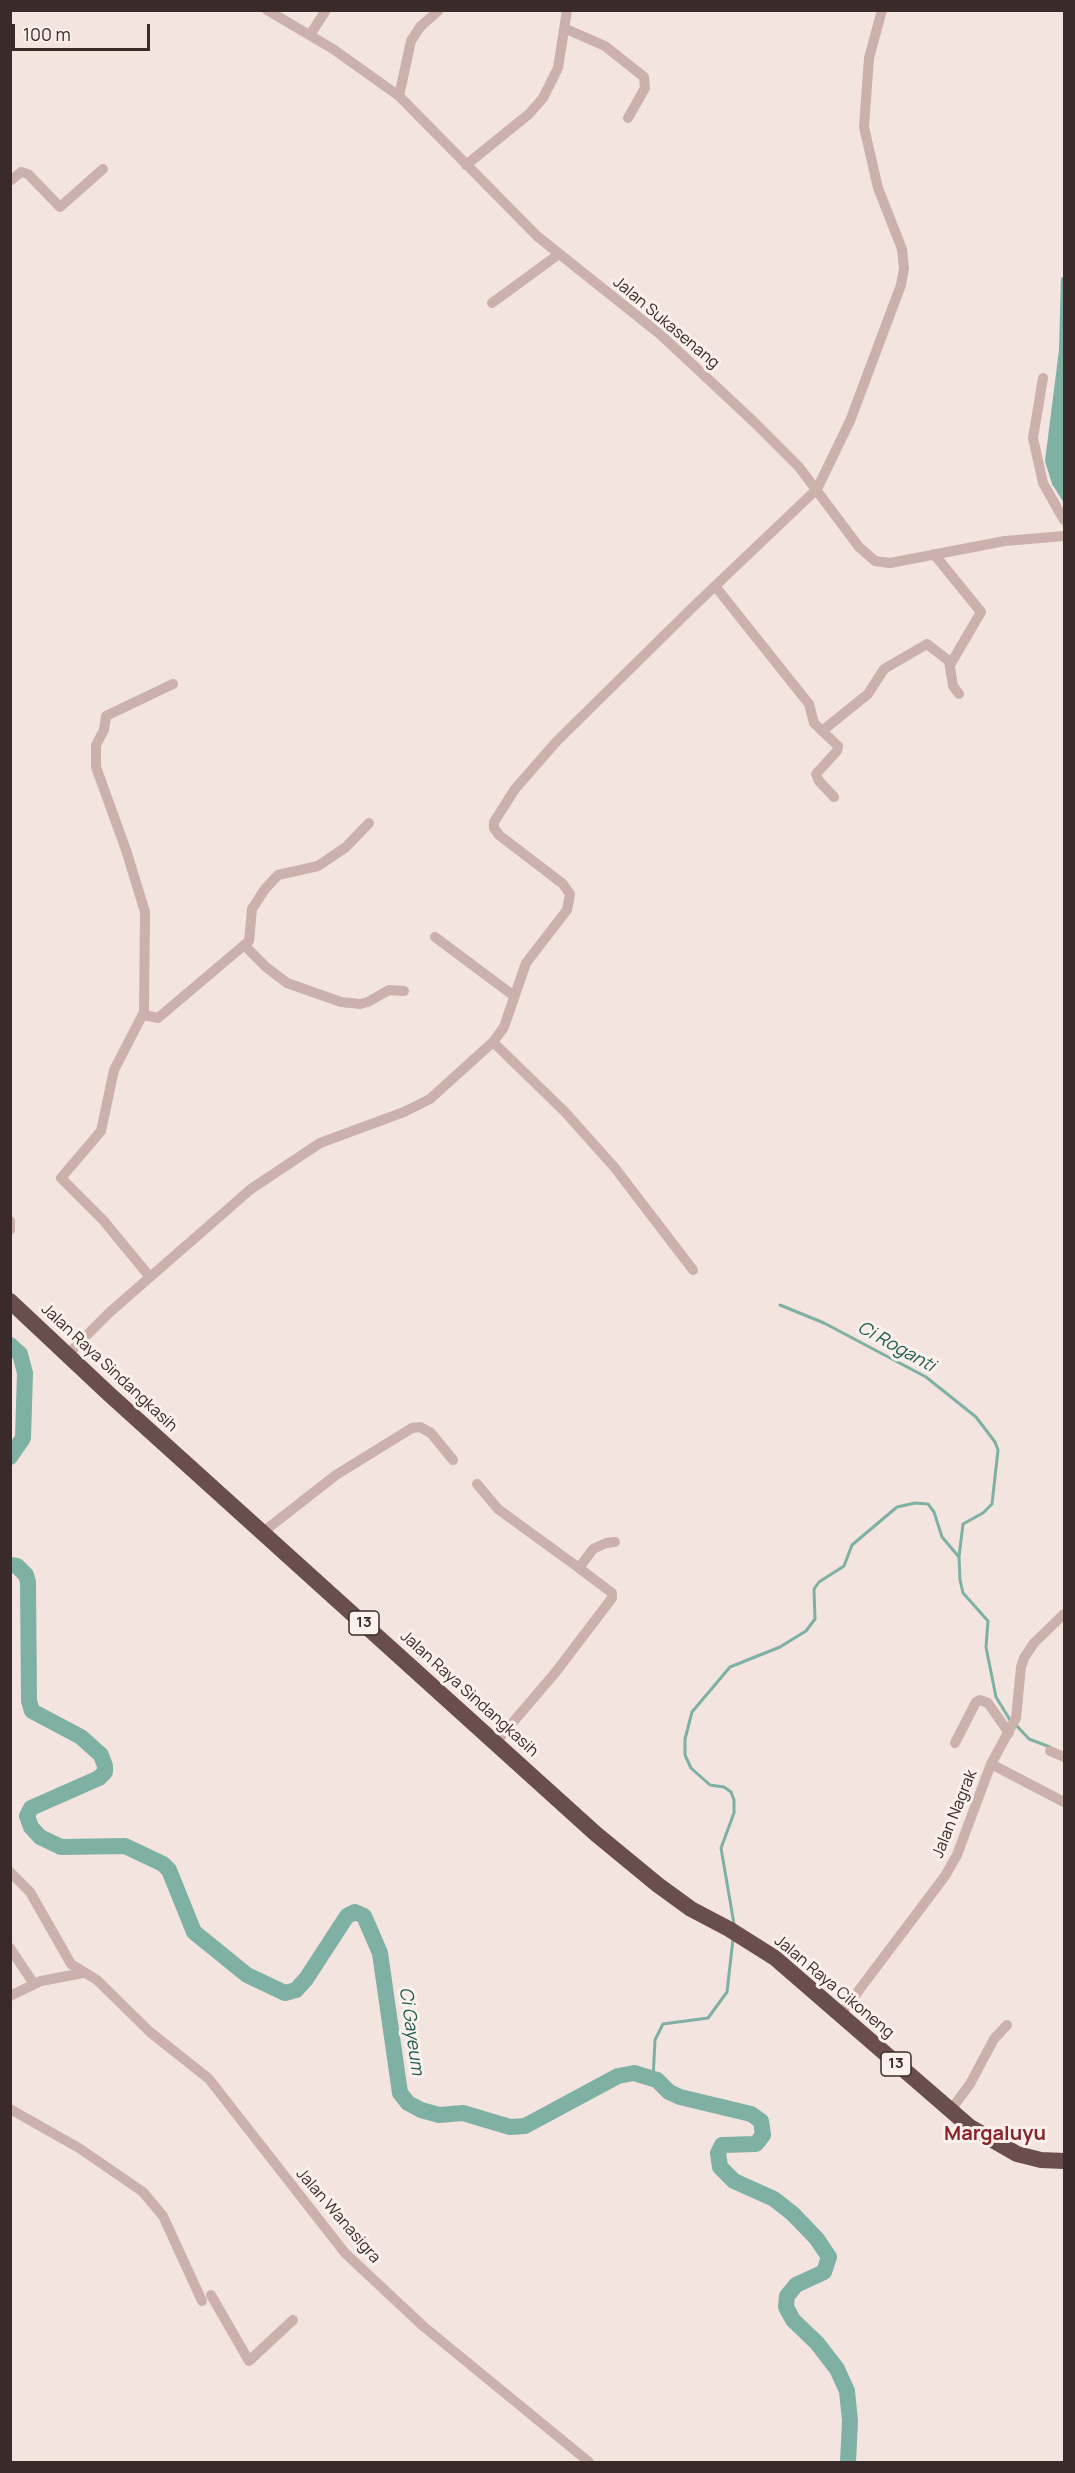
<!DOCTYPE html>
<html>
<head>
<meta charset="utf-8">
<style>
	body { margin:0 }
	#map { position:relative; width:1075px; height:2473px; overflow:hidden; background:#f3e4e0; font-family:Manrope,sans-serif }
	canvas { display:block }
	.frame { position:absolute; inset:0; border:12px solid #3a2a2a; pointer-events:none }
	.scale { position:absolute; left:12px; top:24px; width:138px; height:27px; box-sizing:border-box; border:3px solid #3a2a2a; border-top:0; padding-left:8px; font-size:18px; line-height:21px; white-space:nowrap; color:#3a2a2a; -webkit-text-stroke:4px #faf0ec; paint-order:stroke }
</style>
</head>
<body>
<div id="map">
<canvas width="1075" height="2473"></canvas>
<div class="frame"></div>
<div class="scale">100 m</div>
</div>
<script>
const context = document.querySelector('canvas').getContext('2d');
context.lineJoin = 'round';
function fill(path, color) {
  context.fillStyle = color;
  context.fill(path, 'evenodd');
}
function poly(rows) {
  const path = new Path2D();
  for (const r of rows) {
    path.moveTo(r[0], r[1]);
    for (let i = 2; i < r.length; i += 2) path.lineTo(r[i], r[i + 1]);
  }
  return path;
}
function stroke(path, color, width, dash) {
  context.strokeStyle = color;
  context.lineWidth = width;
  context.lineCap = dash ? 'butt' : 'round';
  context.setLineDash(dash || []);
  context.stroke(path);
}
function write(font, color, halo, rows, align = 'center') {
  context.font = font + ' Manrope,sans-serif';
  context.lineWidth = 6;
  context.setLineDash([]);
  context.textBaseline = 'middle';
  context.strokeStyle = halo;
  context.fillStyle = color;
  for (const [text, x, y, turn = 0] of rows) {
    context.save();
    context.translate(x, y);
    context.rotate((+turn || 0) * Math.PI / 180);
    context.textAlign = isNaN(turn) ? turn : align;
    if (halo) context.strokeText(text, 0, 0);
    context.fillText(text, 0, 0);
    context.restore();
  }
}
fill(poly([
	[1064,276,1064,503,1052,484,1045,461,1059,350,1061,278]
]), '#7eb1a3');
stroke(poly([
	[780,1305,824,1323,926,1377,976,1417,995,1442,998,1450,992,1504,983,1513,963,1524,959,1557,960,1580,963,1593,988,1621,986,1647,996,1697,1010,1720],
	[1016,1725,1029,1739,1050,1747],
	[734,1924,721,1848,734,1813,734,1800,731,1792,724,1787,710,1785,691,1768,685,1755,685,1739,692,1712,730,1667,780,1647,806,1631,815,1619,814,1589,819,1582,844,1566,852,1545,897,1507,915,1503,928,1504,934,1512,942,1537,959,1557],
	[653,2079,655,2040,663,2024,708,2018,727,1992,733,1939]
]), '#7eb1a3', 3);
stroke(poly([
	[10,1345,20,1354,25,1373,23,1438,10,1457],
	[10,1565,17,1566,26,1575,28,1582,29,1701,32,1711,81,1737,101,1755,105,1766,105,1772,99,1778,31,1808,27,1816,31,1827,40,1837,61,1847,125,1846,163,1864,169,1870,194,1932,247,1975,285,1993,296,1990,306,1979,347,1916,355,1912,364,1916,380,1953,400,2093,408,2103,421,2110,439,2115,463,2113,510,2127,525,2126,618,2076,634,2073,657,2080,669,2092,680,2097,751,2114,761,2121,763,2135,756,2144,722,2145,718,2153,720,2167,734,2181,774,2199,793,2214,817,2239,829,2257,824,2272,796,2285,787,2296,786,2307,793,2320,817,2343,837,2369,847,2391,850,2421,848,2462]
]), '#7eb1a3', 16);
stroke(poly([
	[267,10,333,49,399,96,537,236,661,335,754,422,799,467,859,547,875,561,890,563,1005,541,1064,536],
	[566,29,605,46,644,77,645,88,628,118],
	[310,35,326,10],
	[399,96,411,41,420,27,438,11],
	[466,165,529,114,543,98,558,68,567,10],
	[10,181,21,172,28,174,60,207,103,169],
	[492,303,559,254],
	[1043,378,1033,438,1043,483,1064,520],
	[934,554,981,612,950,665],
	[715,586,809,704,814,723,838,746,837,751,816,774,819,781,834,797],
	[822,731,868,694,884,669,927,644,949,661,953,686,959,694],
	[435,937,514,996],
	[244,945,266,967,287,983,341,1002,360,1004,368,1002,389,990,404,991],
	[144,1015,158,1018,249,941,252,909,265,889,278,875,318,866,346,847,369,823],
	[493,1042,565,1112,615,1168,693,1270],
	[10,1221,10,1230],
	[150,1277,103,1220,61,1178,101,1131,114,1070,144,1012,145,912,126,850,96,767,96,745,104,730,106,716,173,684],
	[68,1354,110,1312,251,1189,320,1143,404,1112,430,1099,493,1042,504,1027,526,963,567,910,570,894,563,884,499,835,494,828,494,822,515,789,557,741,693,607,817,489,850,421,901,285,904,268,902,249,878,188,864,127,869,58,882,10],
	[477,1484,498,1509,579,1568],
	[263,1532,336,1475,412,1428,420,1427,431,1433,453,1460],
	[496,1742,555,1673,612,1598,612,1593,579,1568,593,1549,606,1543,615,1542],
	[955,1743,976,1702,980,1700,988,1703,1009,1733],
	[1050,1751,1064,1757],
	[991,1764,1064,1802],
	[10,1872,30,1892,71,1964,97,1980,150,2032,209,2079,345,2253,423,2326,589,2462],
	[10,1948,34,1984],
	[10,1996,41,1981,83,1973],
	[841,2014,945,1876,957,1855,991,1764,1016,1718,1021,1667,1024,1658,1034,1643,1064,1614],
	[10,2109,79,2148,143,2192,163,2216,202,2301],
	[950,2111,970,2084,994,2039,1007,2025],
	[211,2295,249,2361,293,2320]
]), '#ccb0ab', 10);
stroke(poly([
	[10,1301,109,1394,596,1834,658,1885,691,1909,729,1929,775,1958,970,2127,1017,2154,1041,2160,1064,2161]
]), '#6a4e4e', 16);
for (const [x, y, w] of [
	[364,1623,30],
	[896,2064,30]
]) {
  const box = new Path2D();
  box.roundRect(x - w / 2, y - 12, w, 24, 4.5);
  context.fillStyle = '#faf0ec';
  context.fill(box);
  stroke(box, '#3a2a2a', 1.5);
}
write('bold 15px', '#3a2a2a', null, [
	["13",364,1623],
	["13",896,2064]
]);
write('16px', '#3a2a2a', '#faf0ec', [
	["Jalan Sukasenang",666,323,40],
	["Jalan Raya Sindangkasih",109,1368,43],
	["Jalan Raya Sindangkasih",469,1694,42],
	["Jalan Nagrak",955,1814,-68],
	["Jalan Raya Cikoneng",834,1987,40],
	["Jalan Wanasigra",338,2216,49]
]);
write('italic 18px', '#1f5c4d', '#faf0ec', [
	["Ci Roganti",896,1347,29],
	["Ci Gayeum",411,2031,82]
]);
write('bold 20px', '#89232a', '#faf0ec', [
	["Margaluyu",995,2134]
]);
</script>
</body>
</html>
